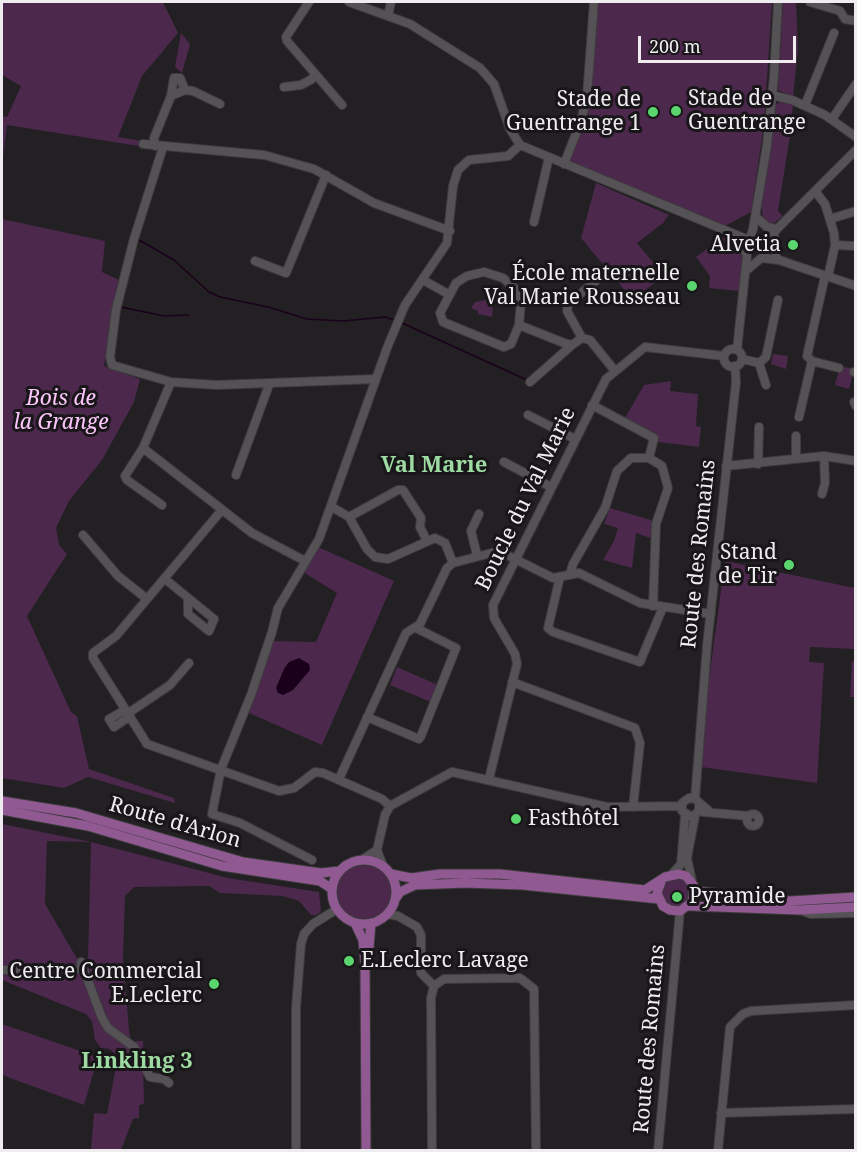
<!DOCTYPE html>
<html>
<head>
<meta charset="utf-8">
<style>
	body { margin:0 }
	#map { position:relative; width:857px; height:1152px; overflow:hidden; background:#222022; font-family:"Noto Serif",serif }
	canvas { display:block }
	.frame { position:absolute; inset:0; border:3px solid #eeecee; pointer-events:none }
	.scale { position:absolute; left:638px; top:36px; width:158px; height:27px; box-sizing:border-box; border:3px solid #eeecee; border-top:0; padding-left:8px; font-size:18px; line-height:21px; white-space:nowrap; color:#eeecee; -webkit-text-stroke:4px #181618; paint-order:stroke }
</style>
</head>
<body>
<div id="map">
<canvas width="857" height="1152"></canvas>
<div class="frame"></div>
<div class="scale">200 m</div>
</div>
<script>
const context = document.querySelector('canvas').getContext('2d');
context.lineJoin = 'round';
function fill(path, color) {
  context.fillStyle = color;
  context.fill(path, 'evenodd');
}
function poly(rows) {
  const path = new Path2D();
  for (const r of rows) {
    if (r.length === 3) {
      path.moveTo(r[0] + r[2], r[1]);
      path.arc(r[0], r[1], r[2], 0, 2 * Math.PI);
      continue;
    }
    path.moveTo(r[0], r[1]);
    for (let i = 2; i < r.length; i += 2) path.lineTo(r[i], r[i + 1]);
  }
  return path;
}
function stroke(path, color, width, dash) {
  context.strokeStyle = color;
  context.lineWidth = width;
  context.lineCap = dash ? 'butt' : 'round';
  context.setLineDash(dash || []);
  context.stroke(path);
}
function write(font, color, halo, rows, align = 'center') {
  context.font = font + ' "Noto Serif",serif';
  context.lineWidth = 6;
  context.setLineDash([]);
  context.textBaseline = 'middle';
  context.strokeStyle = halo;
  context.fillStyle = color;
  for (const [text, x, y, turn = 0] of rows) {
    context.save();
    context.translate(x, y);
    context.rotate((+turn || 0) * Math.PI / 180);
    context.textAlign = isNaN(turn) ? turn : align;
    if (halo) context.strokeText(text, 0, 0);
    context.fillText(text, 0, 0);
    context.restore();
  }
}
fill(poly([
	[2,2,163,2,178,33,142,76,118,137,147,142,145,147,7,125,2,165,2,116,7,117,21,86,2,75],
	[598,2,772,2,764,124,751,212,725,226,570,162,590,97],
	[783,2,796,2,798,49,793,97,778,90],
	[181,33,190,44,182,73,175,67],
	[781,101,793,104,791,129,778,211,783,216,770,226,764,222,761,206,776,105],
	[596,183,669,215,663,223,637,243,664,276,637,296,633,292,627,293,581,238],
	[2,219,105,241,102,272,119,280,104,366,140,379,134,402,102,460,69,501,56,528,59,545,67,554,27,616,71,712,77,716,89,769,174,798,175,803,88,777,64,788,2,778],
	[724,236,737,245,742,257,739,291,709,288,710,276,696,257],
	[486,300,493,306,492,317,478,314,478,311,471,308,475,302],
	[773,354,788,356,786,369,771,364],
	[840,366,854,369,849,389,835,385],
	[671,381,670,391,698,394,696,426,701,427,699,447,658,442,659,437,625,418,644,385],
	[610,508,654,521,650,538,636,533,632,568,603,560,614,541,618,528,604,524],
	[318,547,394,581,322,745,249,713,272,641,316,642,337,593,303,572],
	[725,561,855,588,855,649,810,647,809,662,824,663,817,783,701,767,705,708],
	[852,661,855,661,855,697,850,697],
	[397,667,438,685,431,702,390,685],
	[2,824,91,842,228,878,319,892,321,912,316,915,311,915,299,901,283,896,220,893,209,886,134,887,125,896,123,960,130,1041,143,1041,143,1050,147,1055,143,1062,144,1104,139,1105,139,1118,133,1119,121,1150,91,1150,94,1113,107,1114,118,1057,110,1049,101,1048,95,1040,92,1021,86,1014,2,980],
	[47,841,91,842,88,961,79,962,45,904],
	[363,892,28],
	[677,892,15],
	[2,1024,98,1057,84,1105,2,1075]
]), '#4c284d');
fill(poly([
	[299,658,309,664,310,670,293,690,283,695,278,693,276,688,284,669,289,662]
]), '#1a001b');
stroke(poly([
	[139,240,174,260,209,292,220,297,268,307,307,319,343,321,385,317,394,320],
	[121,307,164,316,189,315],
	[402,323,527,380]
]), '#1a001b', 1.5);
const minor = poly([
	[309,2,286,37,287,41,342,105],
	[349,2,410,24,480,68,494,84,510,129,520,145,751,241,761,241,765,246,766,254,747,270],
	[810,2,840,11,845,19,856,21],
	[388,16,391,2],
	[284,87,301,85,312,79,315,74],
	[772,95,792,100,825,115,856,137],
	[171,96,185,90,193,91,220,104],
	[805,105,834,33],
	[832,119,856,84],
	[143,144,264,155,314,169,374,203,450,231],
	[155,146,154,138,171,96,174,78,180,78,185,90],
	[163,147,134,239,116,310,110,357,112,365,171,382,217,385,376,379],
	[564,164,581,121,587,96,594,2],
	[815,191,825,204,834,233,835,245,828,277],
	[756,217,767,227,777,229],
	[830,219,856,211],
	[534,222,549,157],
	[774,233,776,257],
	[736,235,747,255,737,350],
	[835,245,856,246],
	[765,246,777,229,856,150],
	[746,252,753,229,767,145,774,77,778,2],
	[762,258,779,260,856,286],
	[255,261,286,273,326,175],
	[484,272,503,278,514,288,521,301,519,325,511,344,504,347,443,322,440,313,456,283,467,276,484,272],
	[825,276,807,356,812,361,839,368],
	[423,280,448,294],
	[519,325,564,343,572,345,582,338,590,340,615,371],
	[582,338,567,311,568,304,603,275],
	[733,358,9],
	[742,359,759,363,766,385],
	[759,363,766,357,778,300],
	[854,372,856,372],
	[530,382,572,345],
	[854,402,856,406],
	[592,405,654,438,649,458],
	[528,415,575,439],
	[799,417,812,361],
	[796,436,796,457],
	[143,448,252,533,305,561],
	[504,462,551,487],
	[758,464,759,427],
	[726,466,824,456,856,461],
	[236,475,269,385],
	[822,494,825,483,824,456],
	[162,505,127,480,125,476,143,448,171,382],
	[332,507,349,517,367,549,375,557,388,559,435,538,445,543,453,563],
	[221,511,116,636,93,653,93,658,147,744,279,791,294,788,315,772,323,773,382,799,390,806],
	[349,517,398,490,403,490,421,518,420,527,427,541],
	[83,535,118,576,147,599],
	[477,555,471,531,479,514],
	[570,574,573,564,605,508,617,471,631,458,649,458,662,466,668,488,656,524,653,606],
	[560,577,548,628,553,632,640,662,663,607],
	[165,579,214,619,209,631,188,614,188,599],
	[512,682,635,728,640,743,633,807],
	[125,710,109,719,114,727,129,717],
	[127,714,170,685,189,663],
	[367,717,419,739,421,736,456,648,416,628],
	[339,779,406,633,420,624,447,568,453,563,499,551,553,578,579,573,640,603,711,614],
	[489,779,517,664,515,654,494,618,493,605,606,379,645,347,724,356],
	[695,799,707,646,736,382,735,366],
	[699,805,699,811,692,817,682,811,682,803,689,798,695,799,708,810],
	[703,812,749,816],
	[753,820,6],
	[363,859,377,850],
	[312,860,240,823,212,814,221,769,251,695,272,632,278,608,319,539,387,348,405,305,447,243,453,186,458,170,469,160,508,156,520,145],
	[383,866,377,850,385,815,390,806,452,772,607,807,681,806],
	[672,874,681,864,685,816],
	[692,881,687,858,695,816],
	[800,910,811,914,856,913],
	[387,914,398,916,417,927,421,935,421,973,434,986],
	[81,962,102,1018,108,1028,134,1047,150,1077,164,1079,169,1083],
	[2,970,83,969],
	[721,1113,856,1109],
	[296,1150,296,1008,301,944,304,934,313,924,337,909],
	[432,1150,431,998,434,986,444,979,520,978,534,989,536,1150],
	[658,1150,680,911],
	[718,1150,730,1027,743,1014,751,1011,856,1005]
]);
const major = poly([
	[2,801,76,813,243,862,321,873,339,871],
	[2,810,88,826,222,866,320,881,332,889],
	[364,892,32],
	[391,874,411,878,440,874,500,874,645,890,665,877,679,874,686,876,694,886,692,902,680,911,670,910,663,906,657,893,661,882],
	[695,891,790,901,856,897],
	[396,898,400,892,415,885,465,883,522,885,659,899],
	[689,906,799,910,856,907],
	[355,923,363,940,365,963,366,1150],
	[369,947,371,923]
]);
stroke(minor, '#3d3b3d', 10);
stroke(major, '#3d3b3d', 11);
stroke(minor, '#555255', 8);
stroke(major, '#905992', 9);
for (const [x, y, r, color] of [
	[676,111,6,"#5bd56e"],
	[653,112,6,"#5bd56e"],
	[793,245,6,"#5bd56e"],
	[692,286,6,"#5bd56e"],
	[789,565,6,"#5bd56e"],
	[516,819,6,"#5bd56e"],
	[677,897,6,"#5bd56e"],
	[349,961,6,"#5bd56e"],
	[214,984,6,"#5bd56e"]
]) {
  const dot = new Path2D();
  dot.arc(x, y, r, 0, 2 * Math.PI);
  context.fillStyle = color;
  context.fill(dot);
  stroke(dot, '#181618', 2);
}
write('21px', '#eeecee', '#181618', [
	["Stade de",688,99,"left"],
	["Guentrange",688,123,"left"],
	["Stade de",641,100],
	["Guentrange 1",641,124],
	["Alvetia",781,245],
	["École maternelle",680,274],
	["Val Marie Rousseau",680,298],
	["Stand",777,553],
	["de Tir",777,577],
	["Fasthôtel",528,819,"left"],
	["Pyramide",689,897,"left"],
	["E.Leclerc Lavage",361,961,"left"],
	["Centre Commercial",202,972],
	["E.Leclerc",202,996]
], 'right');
write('italic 21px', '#fcc6fb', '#181618', [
	["Bois de",61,399],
	["la Grange",61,423]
]);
write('21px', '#eeecee', '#181618', [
	["Boucle du Val Marie",526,499,-64],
	["Route des Romains",699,554,-84],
	["Route d'Arlon",175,823,16],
	["Route des Romains",650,1039,-85]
]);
write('bold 22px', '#9edba3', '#181618', [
	["Val Marie",434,466],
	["Linkling 3",137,1062]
]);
</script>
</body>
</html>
